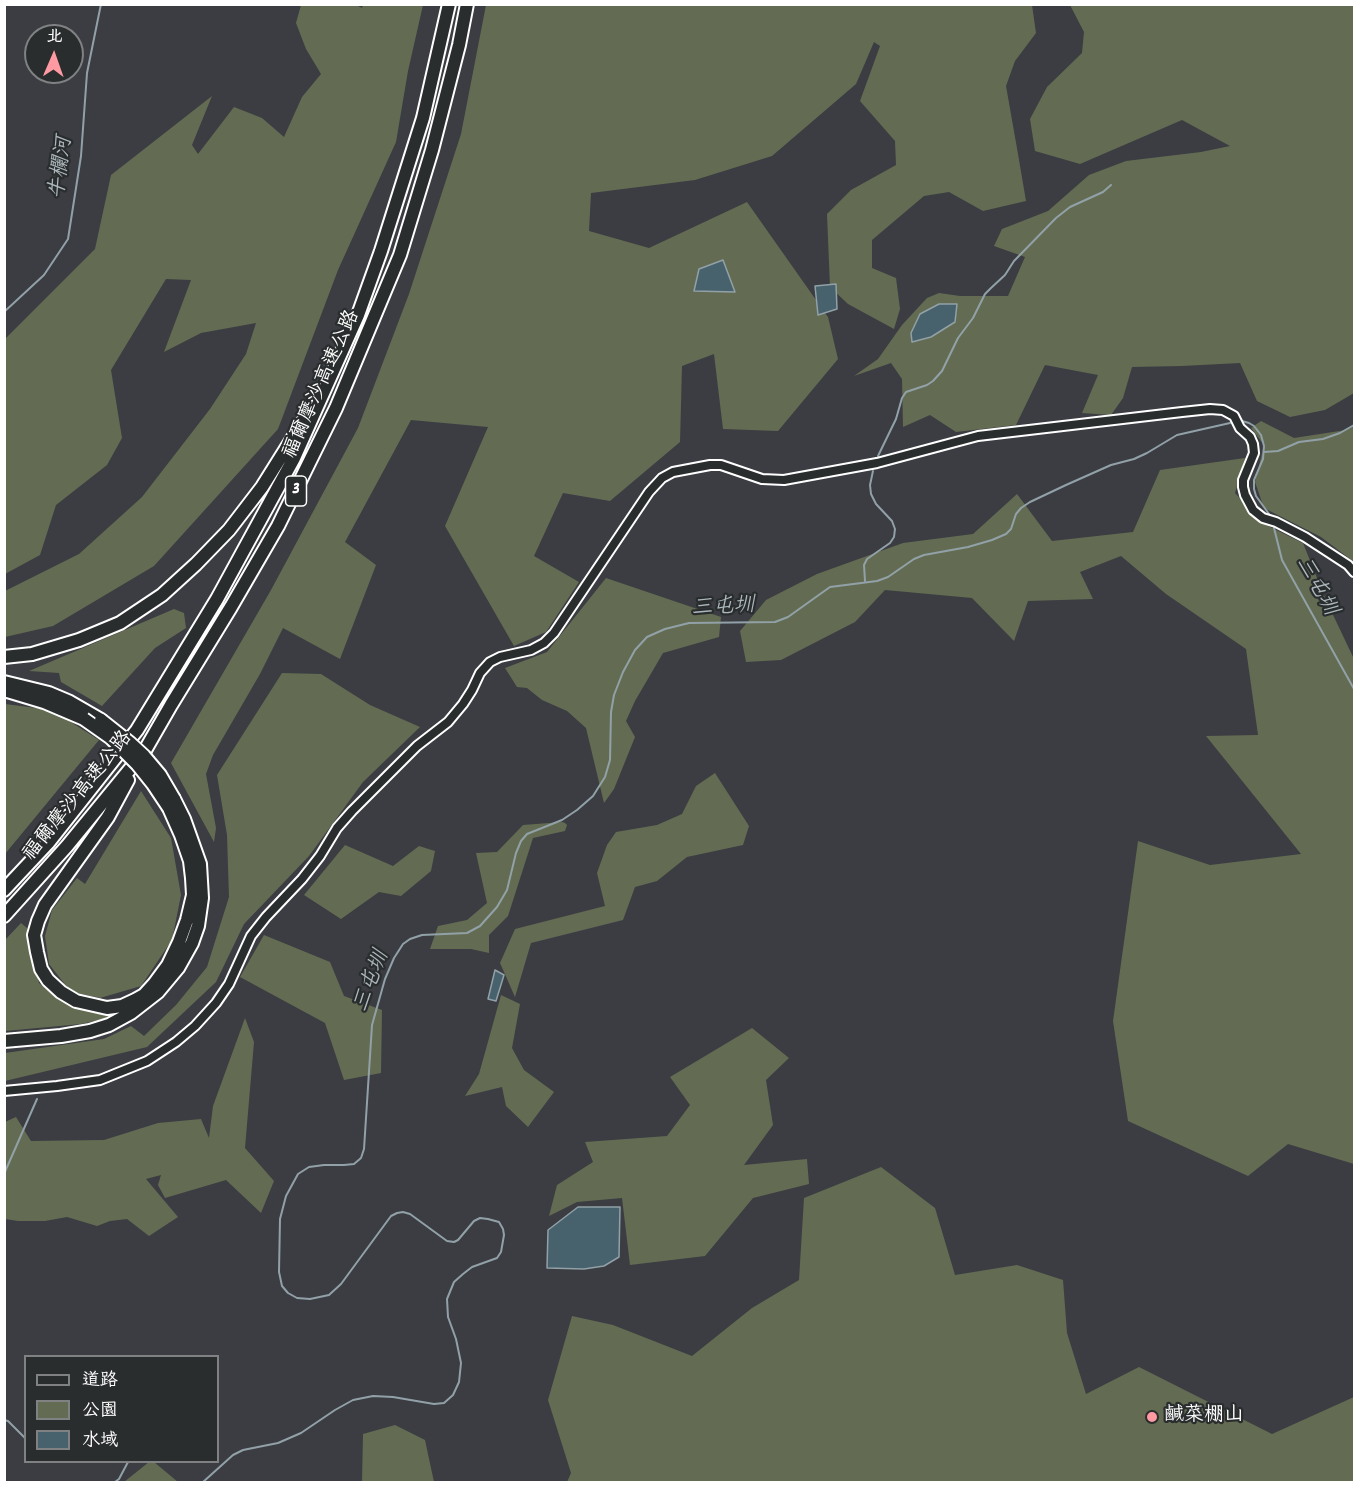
<!DOCTYPE html>
<html>
<head>
<meta charset="utf-8">
<style>
	body { margin:0 }
	#map { position:relative; width:1359px; height:1487px; overflow:hidden; background:#3b3d43; font-family:Dekko,"LXGW WenKai TC",sans-serif }
	canvas { display:block }
	.frame { position:absolute; inset:0; border:6px solid #fff; pointer-events:none }
	.legend { position:absolute; left:24px; top:1355px; width:195px; height:108px; box-sizing:border-box; background:#2a2d2e; border:2px solid #7f8182; margin:0; padding:8px 10px; list-style:none; font-size:18px; color:#fff }
	.legend li { display:flex; align-items:center; gap:12px; height:30px }
	.legend b { width:30px; border:2px solid #7f8182 }
	.north { position:absolute; left:24px; top:24px; width:60px; height:60px; box-sizing:border-box; background:#2a2d2e; border:2px solid #7f8182; border-radius:50%; rotate:2deg; font-size:16px; font-weight:700; line-height:24px; text-align:center; color:#fff }
	.north::after { content:''; display:block; margin:auto; width:21px; height:27px; background:#ff9aa2; clip-path:polygon(50% 0,100% 100%,50% 72%,0 100%) }
</style>
</head>
<body>
<div id="map">
<canvas width="1359" height="1487"></canvas>
<div class="frame"></div>
<ul class="legend">
<li><b style="height:8px;background:#2a2d2e"></b>道路</li>
<li><b style="height:16px;background:#636c52"></b>公園</li>
<li><b style="height:16px;background:#48626d"></b>水域</li>
</ul>
<div class="north">北</div>
</div>
<script>
const context = document.querySelector('canvas').getContext('2d');
context.lineJoin = 'round';
function fill(path, color) {
  context.fillStyle = color;
  context.fill(path, 'evenodd');
}
function poly(rows) {
  const path = new Path2D();
  for (const r of rows) {
    path.moveTo(r[0], r[1]);
    for (let i = 2; i < r.length; i += 2) path.lineTo(r[i], r[i + 1]);
  }
  return path;
}
function stroke(path, color, width, dash) {
  context.strokeStyle = color;
  context.lineWidth = width;
  context.lineCap = dash ? 'butt' : 'round';
  context.setLineDash(dash || []);
  context.stroke(path);
}
function write(font, color, halo, rows, align = 'center') {
  context.font = font + ' Dekko,"LXGW WenKai TC",sans-serif';
  context.lineWidth = 4.5;
  context.setLineDash([]);
  context.textBaseline = 'middle';
  context.strokeStyle = halo;
  context.fillStyle = color;
  for (const [text, x, y, turn = 0] of rows) {
    context.save();
    context.translate(x, y);
    context.rotate((+turn || 0) * Math.PI / 180);
    context.textAlign = isNaN(turn) ? turn : align;
    if (halo) context.strokeText(text, 0, 0);
    context.fillText(text, 0, 0);
    context.restore();
  }
}
fill(poly([
	[301,5,356,5,362,8,363,5,423,5,408,71,396,142,338,270,278,429,154,566,53,626,5,637,5,591,79,554,142,497,210,409,246,354,256,323,201,333,164,352,191,280,166,279,111,370,122,438,107,465,56,505,40,555,5,574,5,339,95,249,111,175,212,96,192,145,198,154,234,107,262,118,284,137,302,97,321,74,306,49,296,23],
	[486,5,1032,5,1036,33,1015,61,1006,86,1018,154,1026,201,983,211,949,192,924,196,872,240,872,268,896,278,900,309,894,329,848,304,830,287,827,214,851,190,896,165,895,141,860,101,880,46,874,42,856,84,772,156,695,180,591,193,589,231,649,248,747,202,828,317,838,359,778,431,723,429,714,354,682,366,680,442,610,501,563,493,534,556,579,582,546,632,514,646,445,526,488,427,411,420,345,542,376,565,340,659,283,628,260,674,213,755,206,774,216,828,214,842,171,763,271,590,358,428,409,294,461,134],
	[1070,5,1354,5,1354,393,1325,410,1290,417,1257,401,1240,363,1182,366,1132,367,1123,398,1111,415,1082,413,1098,375,1045,365,1016,425,956,432,930,415,903,427,902,379,891,363,854,376,878,359,902,325,927,298,939,293,960,296,1008,296,1025,257,994,246,1002,229,1048,211,1089,175,1126,161,1201,152,1230,146,1182,120,1080,164,1035,151,1030,119,1047,87,1082,53,1084,32],
	[1261,421,1294,438,1346,430,1354,426,1354,562,1321,537,1264,508,1255,482,1264,445,1251,428],
	[1245,458,1235,493,1262,523,1303,543,1325,598,1354,659,1354,1164,1288,1144,1248,1176,1128,1121,1113,1021,1138,841,1210,865,1301,854,1206,736,1258,735,1246,649,1166,594,1121,556,1080,572,1093,599,1028,601,1014,641,972,598,885,590,855,622,781,660,746,662,740,631,766,600,817,574,903,543,973,534,1017,494,1052,541,1133,532,1160,470],
	[606,578,721,617,719,637,663,653,635,701,626,721,635,737,614,789,604,803,586,728,567,711,542,700,527,688,517,687,505,668,547,652],
	[174,609,184,613,186,628,155,648,102,706,61,682,59,673,29,671],
	[282,673,321,674,370,705,420,727,363,782,309,856,244,924,216,982,147,1047,5,1081,5,1053,104,1039,131,1026,144,1036,176,1005,207,967,229,897,227,835,217,775],
	[5,704,52,710,99,740,5,854],
	[715,773,749,826,743,845,687,857,657,881,635,887,623,920,531,943,515,997,500,963,515,929,605,906,597,873,607,845,616,832,657,825,682,814,696,786],
	[141,791,171,838,181,895,172,940,141,986,100,998,71,992,49,964,45,936,52,910,77,878,85,884],
	[562,822,565,823,567,825,565,831,533,838,508,916,489,935,489,953,471,949,430,949,438,926,467,920,487,903,476,853,497,852,523,825],
	[345,845,393,866,419,846,435,851,431,871,401,896,379,892,341,919,304,895],
	[21,923,27,928,39,983,58,999,118,1014,112,1017,81,1024,5,1031,5,940],
	[264,935,330,962,344,996,382,1010,381,1073,344,1080,325,1023,240,977],
	[501,995,520,1004,512,1048,524,1070,554,1092,528,1127,506,1106,502,1087,465,1096,479,1074],
	[245,1018,254,1042,245,1148,274,1181,261,1213,226,1180,165,1198,158,1185,161,1175,146,1179,178,1217,149,1236,127,1219,110,1221,97,1226,67,1217,45,1221,18,1221,5,1219,5,1122,16,1117,31,1141,104,1140,158,1123,201,1119,209,1138,213,1106],
	[752,1028,789,1058,766,1080,773,1125,744,1165,807,1159,809,1184,753,1198,705,1256,630,1265,622,1198,577,1202,549,1216,557,1185,593,1162,585,1142,667,1136,690,1105,670,1077],
	[881,1167,935,1208,955,1275,1017,1265,1063,1280,1067,1333,1086,1394,1139,1367,1272,1434,1354,1397,1354,1482,567,1482,571,1473,548,1400,572,1316,613,1325,692,1356,752,1308,799,1280,804,1198],
	[395,1425,425,1440,434,1482,362,1482,363,1434],
	[149,1462,154,1462,178,1482,124,1482]
]), '#636c52');
const water = poly([
	[723,260,735,292,694,291,699,269,723,260],
	[836,284,837,309,818,315,815,286,836,284],
	[939,304,957,304,955,322,931,337,912,342,911,333,920,314,939,304],
	[495,970,504,975,496,1001,488,999,495,970],
	[578,1207,620,1207,619,1257,604,1266,584,1269,547,1268,548,1230,578,1207]
]);
fill(water, '#48626d');
stroke(water, '#91a1a7', 1.5);
stroke(poly([
	[4,312,44,275,68,239,81,156,87,73,101,4],
	[1242,421,1249,423,1254,426,1261,435,1264,446,1263,459,1254,480,1254,489,1256,496,1269,514],
	[1264,452,1278,451,1299,442,1323,439,1340,433,1354,425],
	[878,456,896,419,902,398,906,392,927,385,933,381,942,371,958,338,973,318,985,294,991,288,1005,275,1014,261,1056,218,1070,207,1103,192,1111,185],
	[1274,528,1282,560,1354,689],
	[865,581,864,565,867,559,890,543,894,537,895,529,892,521,876,504,871,494,870,485,873,471],
	[4,1174,37,1099],
	[4,1420,8,1421,26,1439],
	[115,1482,119,1479,128,1462],
	[203,1482,233,1455,243,1450,278,1443,301,1433,335,1410,353,1400,373,1396,393,1397,434,1404,444,1403,453,1395,459,1382,461,1363,456,1339,448,1317,447,1299,454,1282,463,1274,472,1267,497,1258,501,1252,504,1235,503,1229,499,1222,488,1219,480,1218,474,1221,458,1240,454,1242,447,1241,410,1214,403,1212,397,1213,391,1216,341,1284,329,1295,310,1299,297,1298,288,1293,282,1286,279,1272,280,1219,286,1196,298,1174,309,1167,324,1165,344,1165,354,1164,361,1158,364,1149,372,1025,385,979,394,958,403,944,410,939,422,935,467,933,480,926,497,907,507,890,516,853,521,841,527,834,562,820,577,810,593,796,605,777,610,760,611,712,614,695,623,672,635,650,647,637,665,629,689,623,775,622,788,617,830,587,877,581,888,577,914,559,924,555,968,547,992,540,1006,534,1011,529,1016,514,1021,508,1030,502,1066,485,1111,465,1134,459,1147,453,1177,435,1230,423]
]), '#91a1a7', 2);
const minor = poly([
	[4,1091,57,1086,100,1080,147,1061,176,1042,195,1026,216,1003,229,984,251,936,266,917,302,879,320,856,337,828,352,811,417,746,448,722,463,704,472,690,480,673,490,662,500,657,531,650,544,643,554,633,649,492,662,478,673,472,710,465,721,465,762,479,784,480,877,463,978,436,1182,412,1210,409,1223,410,1234,416,1240,428,1250,437,1253,444,1254,453,1243,480,1243,487,1245,495,1253,510,1263,518,1276,522,1305,537,1348,565,1354,572]
]);
const highway = poly([
	[4,657,32,654,79,640,120,623,162,595,196,564,229,530,262,487,306,417],
	[4,682,49,693,68,701,101,720],
	[4,690,44,702,84,719],
	[128,780,108,817,45,905,38,921,34,935,37,952,41,969,48,980,61,992,76,1001,107,1008,122,1006,135,1000,144,995,154,984,168,965,179,942,187,920,193,895,192,878,190,861,181,835,169,808],
	[4,890,48,843,137,730,217,599,294,458,358,315,381,251,423,118,449,4],
	[4,916,67,846,144,752,171,705,231,607,278,526,336,408,400,255,432,150,459,45,467,4],
	[4,1041,61,1036,90,1031,109,1025,131,1013,158,992,178,968,192,943,198,926,202,898,200,864,184,819,174,799]
]);
stroke(minor, '#fff', 12);
stroke(highway, '#fff', 16);
stroke(minor, '#2a2d2e', 8);
stroke(highway, '#2a2d2e', 12);
const highwayBridge = poly([
	[84,719,111,738,137,764,153,784,169,808],
	[101,720,130,743,144,756,160,775,174,799]
]);
stroke(highwayBridge, '#fff', 16, []);
stroke(highwayBridge, '#2a2d2e', 12);
for (const [x, y, r, color] of [
	[1152,1417,6,"#ff9aa2"]
]) {
  const dot = new Path2D();
  dot.arc(x, y, r, 0, 2 * Math.PI);
  context.fillStyle = color;
  context.fill(dot);
  stroke(dot, '#2a2d2e', 2);
}
for (const [x, y, w] of [
	[296,491,21]
]) {
  const box = new Path2D();
  box.roundRect(x - w / 2, y - 15, w, 30, 4.5);
  context.fillStyle = '#2a2d2e';
  context.fill(box);
  stroke(box, '#fff', 1.5);
}
write('bold 18px', '#fff', null, [
	["3",296,491]
]);
write('20px', '#fff', '#2a2d2e', [
	["福爾摩沙高速公路",323,385,-66],
	["福爾摩沙高速公路",79,797,-51]
]);
write('20px', '#fff', '#2a2d2e', [
	["鹹菜棚山",1164,1417]
], 'left');
write('italic 21px', '#adb8bd', '#2a2d2e', [
	["牛欄河",63,168,-83],
	["三屯圳",1315,587,61],
	["三屯圳",723,609,-3],
	["三屯圳",373,982,-69]
]);
</script>
</body>
</html>
